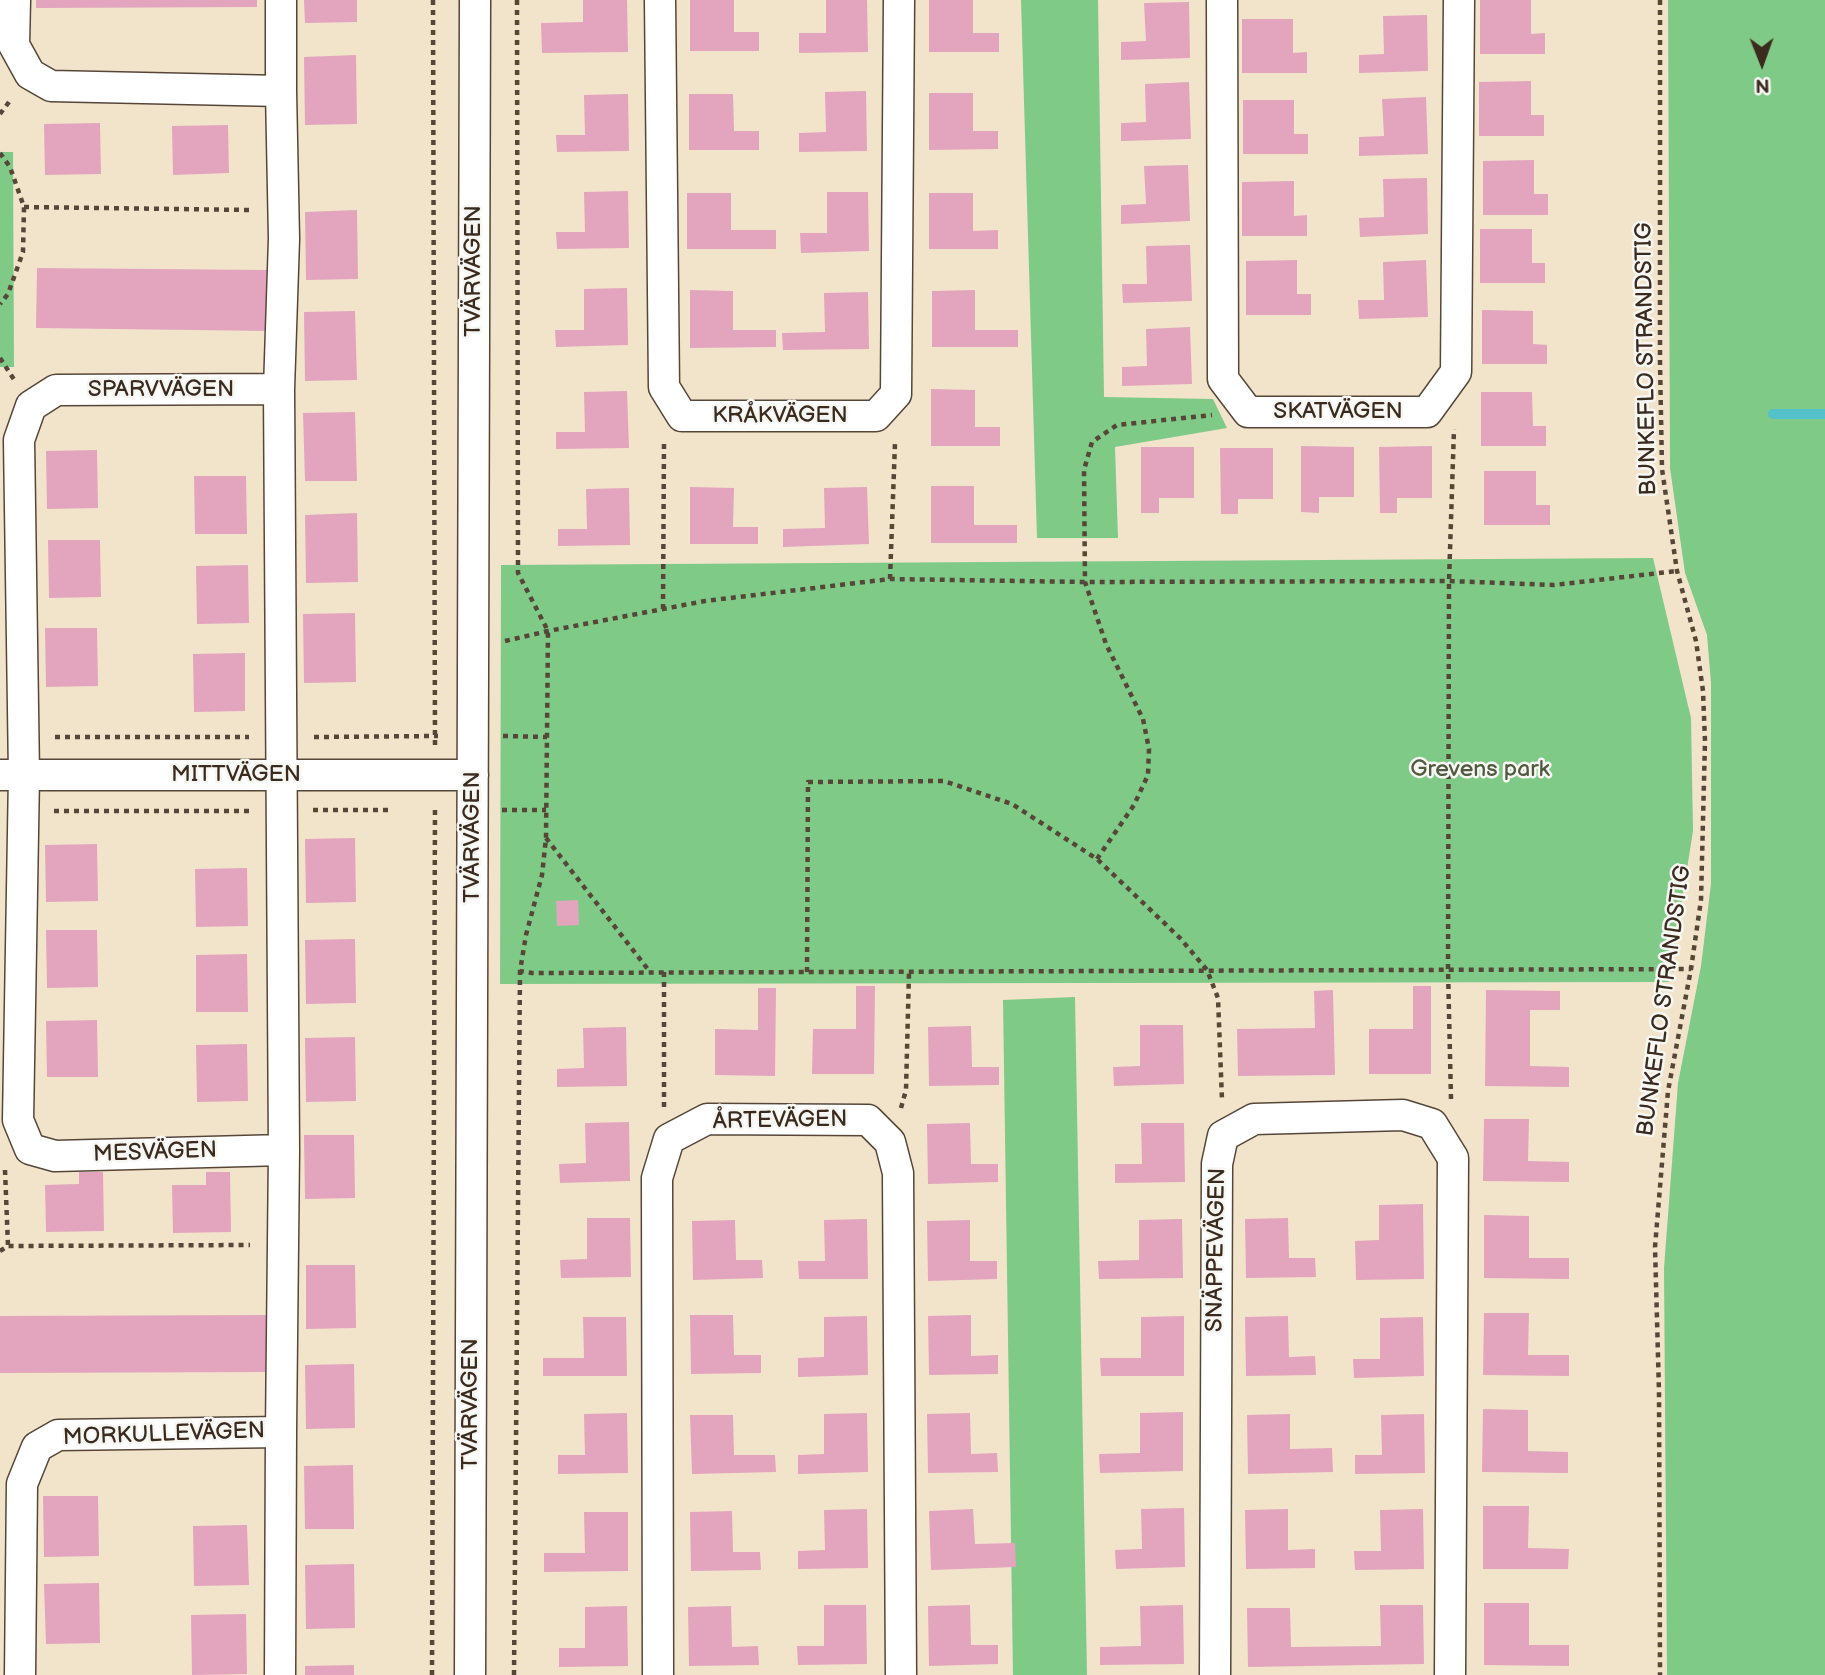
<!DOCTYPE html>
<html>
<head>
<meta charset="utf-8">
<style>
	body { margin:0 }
	#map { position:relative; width:1825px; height:1675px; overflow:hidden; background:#f2e4cb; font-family:"Balsamiq Sans",sans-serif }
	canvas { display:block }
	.north { position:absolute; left:1727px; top:28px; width:70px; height:70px; -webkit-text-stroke:5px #f6f6f2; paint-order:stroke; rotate:179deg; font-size:19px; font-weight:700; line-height:28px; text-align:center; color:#3b2a1e }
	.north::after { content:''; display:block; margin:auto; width:24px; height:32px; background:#3b2a1e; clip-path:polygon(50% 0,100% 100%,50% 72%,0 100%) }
</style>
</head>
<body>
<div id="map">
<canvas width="1825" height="1675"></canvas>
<div class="north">N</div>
</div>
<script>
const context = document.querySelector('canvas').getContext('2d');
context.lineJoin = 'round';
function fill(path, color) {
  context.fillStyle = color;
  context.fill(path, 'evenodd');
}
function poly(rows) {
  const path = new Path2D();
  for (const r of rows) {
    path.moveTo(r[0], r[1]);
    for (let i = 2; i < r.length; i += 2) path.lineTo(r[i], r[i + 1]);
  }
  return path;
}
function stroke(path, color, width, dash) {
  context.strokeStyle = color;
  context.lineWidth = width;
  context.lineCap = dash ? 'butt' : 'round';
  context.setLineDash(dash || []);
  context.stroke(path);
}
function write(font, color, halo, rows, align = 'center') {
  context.font = font + ' "Balsamiq Sans",sans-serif';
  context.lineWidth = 5;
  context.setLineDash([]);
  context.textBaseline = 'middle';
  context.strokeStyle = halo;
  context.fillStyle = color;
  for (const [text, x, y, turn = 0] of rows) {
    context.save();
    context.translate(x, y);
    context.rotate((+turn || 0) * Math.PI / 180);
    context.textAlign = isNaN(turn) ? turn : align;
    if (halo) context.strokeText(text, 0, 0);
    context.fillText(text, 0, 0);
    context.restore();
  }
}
fill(poly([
	[1021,0,1098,0,1104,397,1213,399,1227,428,1115,447,1118,538,1037,538],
	[1668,0,1825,0,1825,1675,1667,1675,1664,1268,1678,1083,1701,966,1711,884,1711,683,1707,635,1685,573,1670,468],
	[0,152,13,152,14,367,0,367],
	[1653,558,1691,718,1693,831,1669,982,500,984,501,565],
	[1075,997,1087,1675,1013,1675,1003,1000]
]), '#7fca87');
stroke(poly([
	[1773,414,1825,414]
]), '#54c1cb', 10);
fill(poly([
	[36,0,257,0,257,7,36,8],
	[304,0,357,0,357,22,305,23],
	[583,0,627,0,628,52,542,53,541,23,583,22],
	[690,0,734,0,734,32,759,32,759,51,690,51],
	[826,0,867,0,868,52,799,53,799,33,826,33],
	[929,0,973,0,973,33,999,33,999,52,929,52],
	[1480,0,1531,0,1531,34,1545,33,1545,54,1480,54],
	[1189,2,1190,58,1121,60,1121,42,1146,41,1144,3],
	[1427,15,1428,71,1359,73,1359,55,1384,54,1383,16],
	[1242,19,1293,19,1293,53,1307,52,1307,73,1242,73],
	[356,55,357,124,305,125,304,57],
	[1531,81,1531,115,1544,115,1544,136,1479,136,1479,82],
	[1189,82,1191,139,1121,141,1121,123,1146,122,1145,84],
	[866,91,867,151,799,152,799,133,826,132,825,92],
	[929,93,973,93,973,131,998,131,998,149,929,150],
	[628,94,629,151,557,152,556,135,585,135,584,95],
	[689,94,733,94,734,131,759,131,759,150,689,150],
	[1426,97,1428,154,1359,156,1359,137,1384,136,1382,99],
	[1243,100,1294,100,1294,134,1308,134,1308,154,1243,154],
	[100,123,101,174,45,175,44,124],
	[228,125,229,173,173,175,172,126],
	[1534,160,1534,194,1548,194,1548,215,1483,215,1483,161],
	[1188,165,1190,221,1121,224,1121,205,1146,204,1144,166],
	[1427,178,1428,234,1360,237,1359,218,1384,217,1383,179],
	[1294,181,1294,216,1307,215,1307,236,1242,236,1242,182],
	[628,191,629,248,557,249,556,232,585,232,584,192],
	[827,192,868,192,869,251,801,253,800,233,827,233],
	[687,193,731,193,731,230,776,230,776,249,687,249],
	[929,193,973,193,973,231,998,230,998,249,929,249],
	[357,210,358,279,306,280,305,212],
	[1480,229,1532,229,1532,263,1545,263,1545,283,1480,283],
	[1190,245,1192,301,1123,303,1122,284,1147,284,1146,246],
	[1297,260,1297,294,1311,294,1311,315,1246,315,1246,261],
	[1426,260,1428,317,1359,319,1358,300,1384,300,1383,262],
	[37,268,269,270,269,331,36,328],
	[627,288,628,345,556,347,555,330,584,330,584,289],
	[690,290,733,291,733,330,776,330,776,347,690,348],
	[975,290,975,330,1018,330,1018,347,932,347,932,291],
	[868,292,869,349,783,350,782,333,825,332,824,293],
	[1482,310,1533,311,1533,344,1547,345,1547,364,1482,364],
	[355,311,357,380,305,381,304,312],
	[1190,327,1192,384,1122,386,1122,367,1147,366,1146,329],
	[931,389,975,390,975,427,1000,427,1000,446,931,446],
	[627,391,629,448,556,449,556,432,585,432,584,392],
	[1481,392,1532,392,1533,426,1546,426,1546,446,1481,446],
	[355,412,357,481,305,481,303,413],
	[1301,446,1354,447,1354,497,1319,497,1319,513,1301,512],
	[1432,446,1432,498,1397,498,1397,513,1380,513,1379,447],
	[1141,447,1194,447,1194,498,1159,498,1159,513,1141,513],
	[1220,448,1273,448,1273,499,1238,499,1238,514,1221,514],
	[97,450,98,508,47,509,46,451],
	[1484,471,1536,471,1536,505,1550,505,1550,525,1484,525],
	[194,476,246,476,247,534,195,534],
	[931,486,974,486,974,525,1017,525,1017,543,931,543],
	[690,487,734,488,733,527,758,527,758,544,690,544],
	[867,487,869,544,783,547,783,529,825,528,824,488],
	[629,488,630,545,558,546,558,529,587,529,586,489],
	[357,513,358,582,306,583,305,515],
	[48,540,100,540,101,597,49,598],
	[248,565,249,623,197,624,196,566],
	[355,613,356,682,304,683,303,614],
	[45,628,97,628,98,686,46,687],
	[245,653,245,711,194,712,193,654],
	[355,838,356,902,306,903,305,839],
	[97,844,98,901,46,902,45,845],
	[247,868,248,926,196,927,195,869],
	[578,900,579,925,557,926,556,901],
	[46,930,97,930,98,987,47,988],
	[355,939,356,1003,306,1004,305,940],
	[247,954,248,1012,196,1012,196,955],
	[856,986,875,986,874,1074,812,1074,813,1029,856,1029],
	[1413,986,1431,986,1431,1074,1369,1074,1369,1029,1413,1029],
	[758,988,776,988,775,1076,715,1075,715,1029,758,1030],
	[1333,990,1335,1075,1238,1076,1237,1029,1315,1028,1314,991],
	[1486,990,1560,991,1560,1010,1530,1010,1530,1066,1569,1067,1569,1087,1485,1086],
	[97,1020,98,1077,47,1077,46,1021],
	[1140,1025,1183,1025,1184,1084,1114,1086,1113,1067,1140,1066],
	[971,1026,972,1067,999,1067,999,1085,929,1086,928,1027],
	[626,1027,627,1086,557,1087,557,1069,584,1068,583,1028],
	[355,1037,356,1101,306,1102,305,1038],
	[247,1044,248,1101,197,1102,196,1045],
	[1484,1119,1529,1119,1528,1161,1569,1162,1569,1182,1483,1181],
	[629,1122,630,1181,560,1183,559,1164,586,1163,585,1123],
	[970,1123,971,1164,998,1164,998,1182,928,1184,927,1124],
	[1141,1123,1184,1123,1185,1182,1115,1183,1115,1164,1142,1164],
	[304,1135,354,1135,355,1198,305,1199],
	[79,1172,103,1172,104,1231,46,1232,45,1185,79,1184],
	[206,1172,230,1172,231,1232,173,1233,172,1185,206,1185],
	[1423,1204,1424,1279,1356,1280,1355,1241,1379,1240,1379,1205],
	[1484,1215,1529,1216,1529,1258,1569,1258,1569,1279,1484,1278],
	[587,1218,630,1218,631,1277,561,1278,560,1260,587,1259],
	[1288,1218,1289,1258,1315,1258,1316,1277,1246,1278,1245,1219],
	[867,1219,868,1279,799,1279,798,1261,825,1261,824,1220],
	[1182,1219,1183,1278,1099,1279,1098,1261,1139,1260,1139,1220],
	[735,1220,736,1260,762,1260,763,1278,693,1280,692,1221],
	[970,1220,970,1261,997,1261,997,1279,928,1281,927,1221],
	[306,1265,355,1265,356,1328,306,1329],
	[1484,1313,1529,1313,1528,1355,1569,1355,1569,1376,1483,1375],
	[268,1315,268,1372,0,1373,0,1316],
	[690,1315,733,1315,734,1355,761,1355,761,1373,691,1374],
	[971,1315,971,1356,998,1355,998,1374,929,1375,928,1316],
	[867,1316,868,1375,798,1377,798,1358,824,1357,824,1317],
	[1184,1316,1184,1376,1101,1376,1100,1358,1141,1358,1141,1317],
	[1288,1316,1289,1357,1315,1356,1316,1375,1246,1376,1245,1317],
	[583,1317,626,1317,627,1376,543,1376,543,1358,584,1358],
	[1423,1317,1424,1376,1354,1378,1353,1359,1380,1359,1380,1318],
	[354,1364,355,1428,306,1429,305,1365],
	[1483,1409,1528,1410,1528,1451,1568,1452,1568,1473,1482,1472],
	[1183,1412,1183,1471,1100,1473,1099,1454,1140,1453,1140,1413],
	[627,1413,628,1473,558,1474,558,1455,585,1455,584,1414],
	[867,1413,868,1472,798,1474,798,1455,824,1454,824,1414],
	[970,1413,971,1454,997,1453,998,1472,928,1473,927,1414],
	[1290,1414,1290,1449,1332,1448,1333,1472,1248,1474,1247,1415],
	[1424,1414,1425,1473,1355,1474,1355,1455,1382,1455,1381,1415],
	[690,1415,733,1415,734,1455,775,1455,776,1472,692,1474],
	[353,1465,354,1529,305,1529,304,1466],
	[43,1496,98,1496,99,1556,44,1557],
	[1483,1506,1529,1506,1528,1548,1569,1549,1568,1569,1483,1569],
	[1184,1508,1185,1567,1116,1569,1115,1550,1142,1549,1141,1509],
	[867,1509,868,1568,798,1569,798,1551,825,1550,824,1510],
	[973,1509,975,1544,1015,1543,1016,1567,931,1570,929,1511],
	[1288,1509,1288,1550,1315,1549,1315,1568,1246,1569,1245,1510],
	[1423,1509,1424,1569,1355,1570,1354,1551,1381,1551,1380,1510],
	[732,1511,733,1552,760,1552,761,1570,691,1571,690,1512],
	[584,1512,628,1512,628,1571,544,1572,544,1553,585,1553],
	[247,1525,249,1585,194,1586,193,1526],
	[354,1564,355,1628,306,1629,305,1565],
	[99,1583,100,1643,46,1644,44,1584],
	[1484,1603,1529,1603,1529,1645,1569,1645,1569,1666,1484,1665],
	[824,1605,866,1605,867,1664,798,1665,797,1646,824,1646],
	[970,1605,971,1645,998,1645,998,1664,929,1666,928,1606],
	[1183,1605,1184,1664,1100,1665,1100,1647,1141,1646,1140,1606],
	[1380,1605,1423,1605,1424,1664,1248,1667,1247,1608,1290,1608,1291,1647,1381,1646],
	[627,1606,628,1666,559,1667,559,1648,585,1648,585,1607],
	[731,1606,732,1647,758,1646,759,1665,689,1666,688,1607],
	[246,1614,247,1674,192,1675,191,1615],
	[354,1665,354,1675,305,1675,305,1666]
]), '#e2a5bd');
const minor = poly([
	[15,0,14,45,30,74,51,86,281,91,281,0],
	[660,0,664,387,682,416,876,416,896,394,899,0],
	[1222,0,1223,379,1248,412,1427,412,1456,372,1459,0],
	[279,389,284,1150,55,1156,30,1149,18,1120,24,775,19,440,31,406,56,390,279,389],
	[279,389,284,239,281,91],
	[0,775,473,775],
	[281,1432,284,1150],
	[20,1675,22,1484,37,1447,58,1435,281,1432,280,1675],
	[470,1675,475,0],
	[658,1675,657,1178,669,1139,707,1119,868,1120,890,1142,898,1173,901,1675],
	[1215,1675,1217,1164,1223,1136,1254,1119,1403,1115,1432,1124,1453,1158,1450,1675]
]);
stroke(minor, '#564638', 33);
stroke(poly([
	[433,0,435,745],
	[517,0,518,573,548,631,546,838,542,875,526,935,520,971,532,973,1691,969],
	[1660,0,1660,362,1662,469,1677,571,1696,641,1703,691,1705,741,1701,900,1691,969,1668,1091,1655,1247,1659,1392,1660,1675],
	[0,114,12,98],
	[0,153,10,167,24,207,23,252,8,294,0,304],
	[24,207,251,210],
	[0,358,15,381],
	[890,579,895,443],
	[663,609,664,441],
	[505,641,548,631,705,601,890,579,1085,582,1449,581,1554,585,1677,571],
	[503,736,547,737],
	[55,737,249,737],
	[314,737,438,736],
	[313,810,388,810],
	[502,810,546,810],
	[54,811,252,811],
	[546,838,650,972],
	[1097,859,1134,805,1148,775,1149,749,1143,719,1106,644,1085,582,1084,470,1092,442,1117,425,1212,415],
	[664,972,664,1108],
	[807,972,808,782,944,781,1012,804,1097,859,1180,938,1207,970,1218,998,1222,1100],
	[1451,1099,1448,969,1449,581,1454,429],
	[901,1108,906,1090,909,972],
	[5,1170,8,1246],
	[0,1251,8,1246,250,1245],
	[432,1675,435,806],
	[514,1675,520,971]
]), '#564638', 4.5, [5, 5]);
stroke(minor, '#fff', 30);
write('23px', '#3b2a1e', '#f6f6f2', [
	["TVÄRVÄGEN",474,271,-90],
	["BUNKEFLO STRANDSTIG",1647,359,-91],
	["SPARVVÄGEN",161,390],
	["SKATVÄGEN",1338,412],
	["KRÅKVÄGEN",780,416],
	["MITTVÄGEN",236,775],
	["TVÄRVÄGEN",473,837,-90],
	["BUNKEFLO STRANDSTIG",1665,1001,-82],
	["ÅRTEVÄGEN",780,1121,-1],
	["MESVÄGEN",155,1153,-2],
	["SNÄPPEVÄGEN",1217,1250,-89],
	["TVÄRVÄGEN",471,1404,-90],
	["MORKULLEVÄGEN",164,1435,-2]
]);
write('23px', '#4f5a3e', '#f6f6f2', [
	["Grevens park",1480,770]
]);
</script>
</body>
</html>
